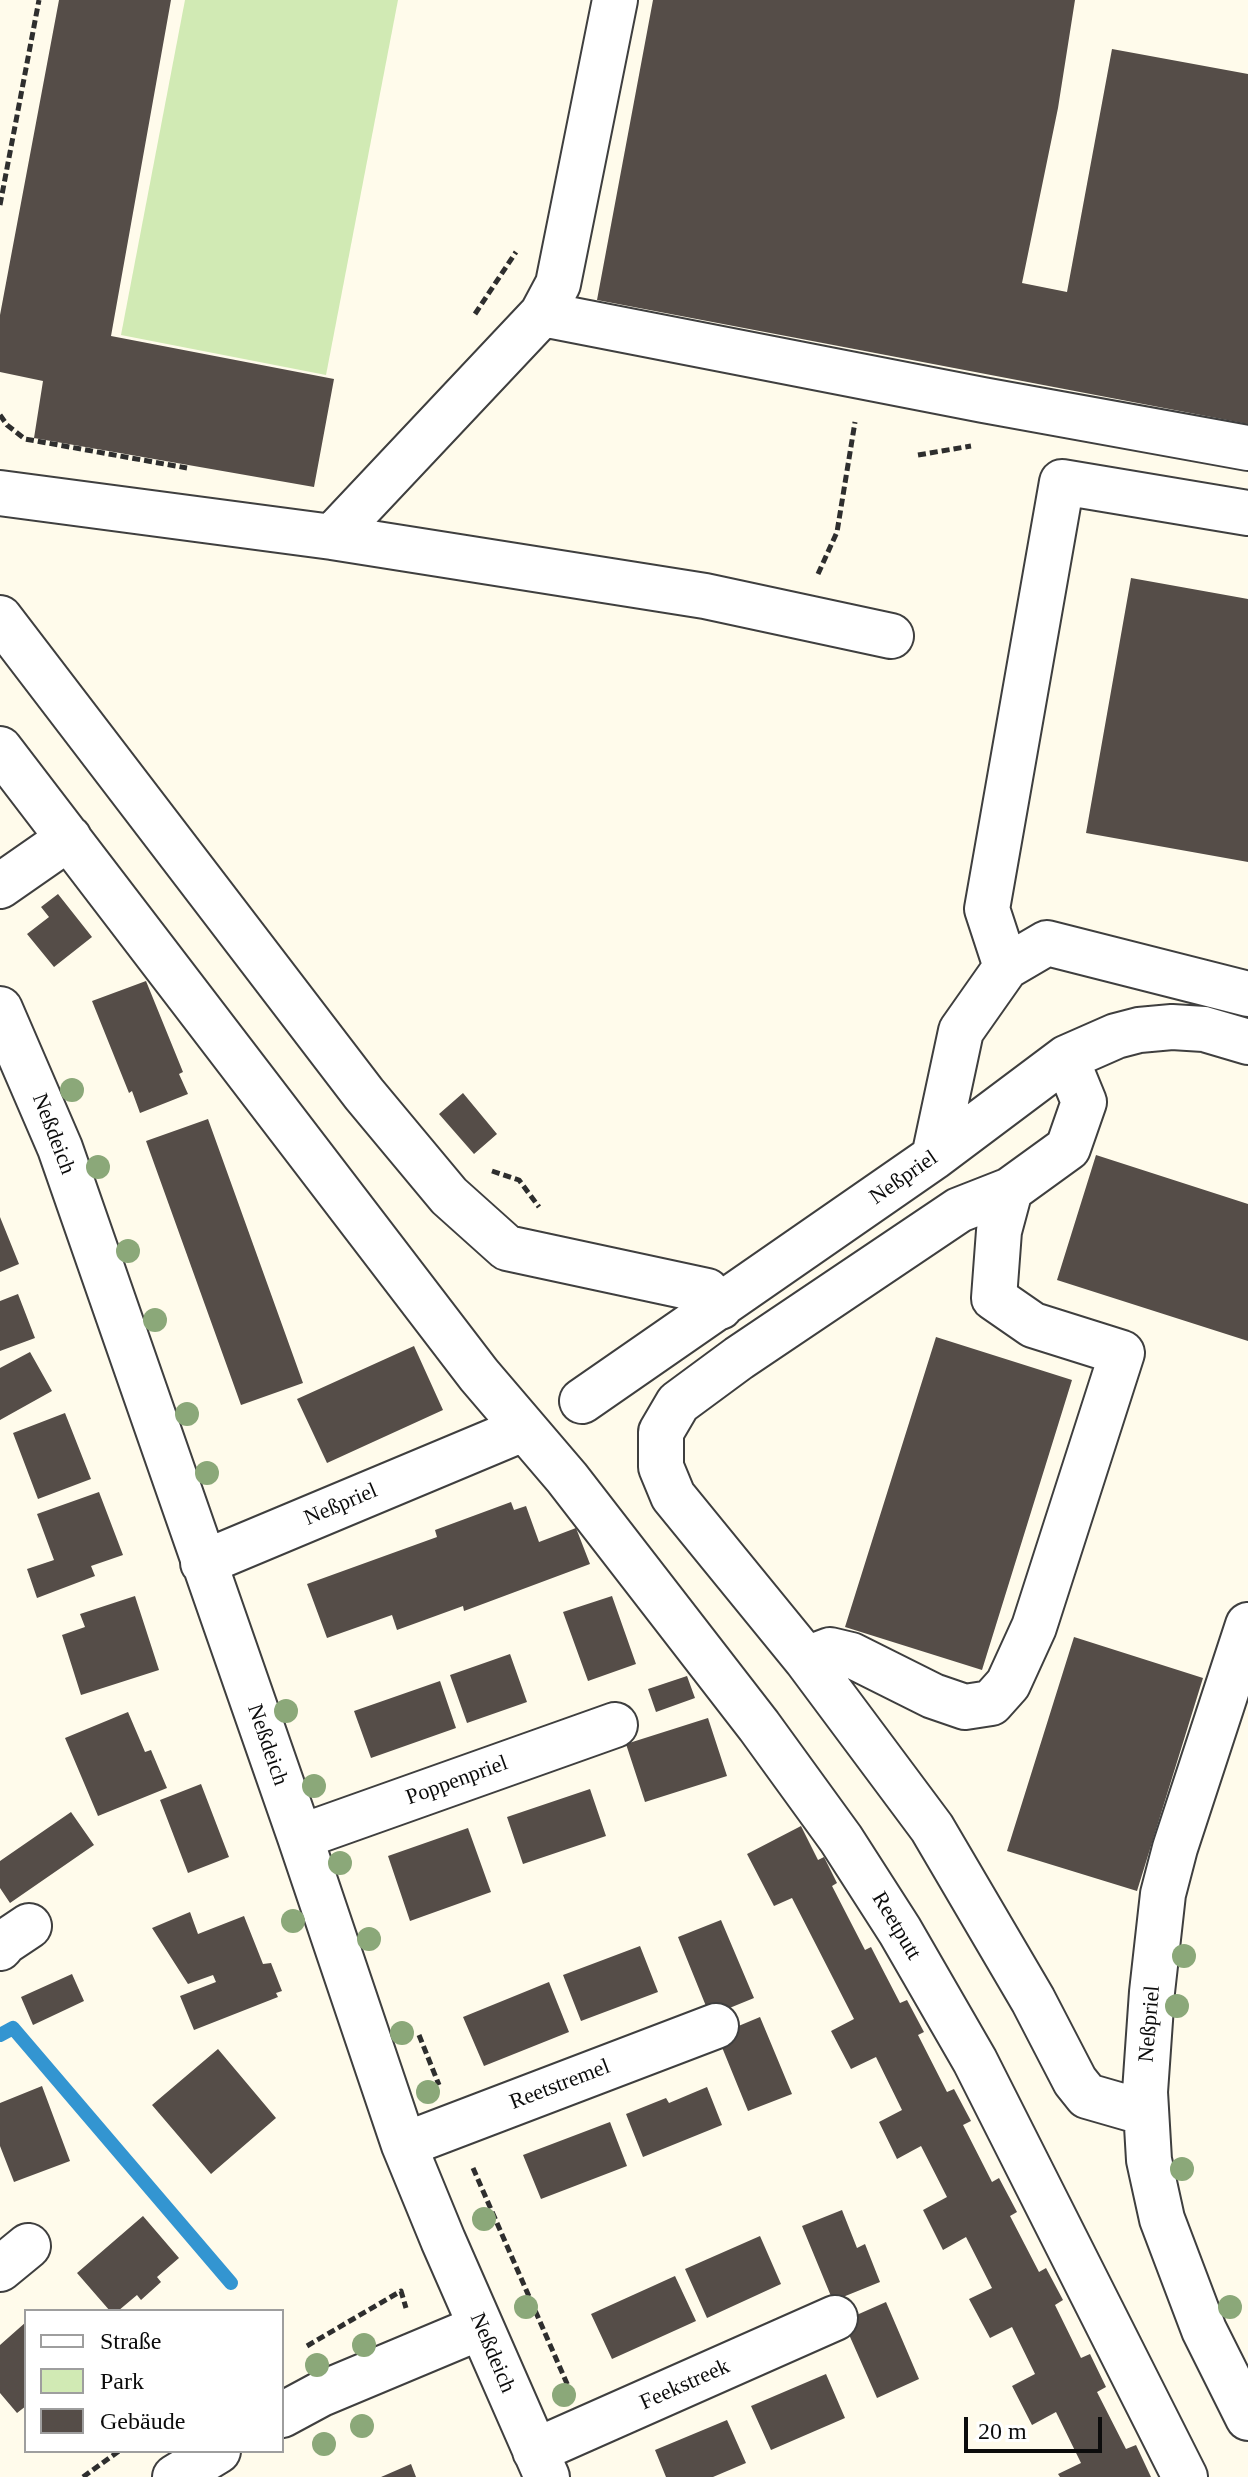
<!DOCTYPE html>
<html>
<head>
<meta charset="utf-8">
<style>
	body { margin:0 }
	#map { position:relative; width:1248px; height:2477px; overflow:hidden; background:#fffbeb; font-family:Georgia,serif }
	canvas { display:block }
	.legend { position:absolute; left:24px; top:2309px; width:260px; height:144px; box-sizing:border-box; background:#fff; border:2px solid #9e9e9e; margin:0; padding:10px 14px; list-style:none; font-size:24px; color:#0c0c0c }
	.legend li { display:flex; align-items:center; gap:16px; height:40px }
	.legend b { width:40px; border:2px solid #9e9e9e }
	.scale { position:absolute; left:964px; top:2417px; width:138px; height:36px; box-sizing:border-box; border:4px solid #0c0c0c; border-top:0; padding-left:10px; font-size:24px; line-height:28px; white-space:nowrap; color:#0c0c0c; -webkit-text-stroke:6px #fff; paint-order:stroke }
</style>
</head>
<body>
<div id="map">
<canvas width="1248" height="2477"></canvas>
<ul class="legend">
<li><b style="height:10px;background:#fff"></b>Straße</li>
<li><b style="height:22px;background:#d1eab4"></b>Park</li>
<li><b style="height:22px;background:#554d48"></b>Gebäude</li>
</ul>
<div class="scale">20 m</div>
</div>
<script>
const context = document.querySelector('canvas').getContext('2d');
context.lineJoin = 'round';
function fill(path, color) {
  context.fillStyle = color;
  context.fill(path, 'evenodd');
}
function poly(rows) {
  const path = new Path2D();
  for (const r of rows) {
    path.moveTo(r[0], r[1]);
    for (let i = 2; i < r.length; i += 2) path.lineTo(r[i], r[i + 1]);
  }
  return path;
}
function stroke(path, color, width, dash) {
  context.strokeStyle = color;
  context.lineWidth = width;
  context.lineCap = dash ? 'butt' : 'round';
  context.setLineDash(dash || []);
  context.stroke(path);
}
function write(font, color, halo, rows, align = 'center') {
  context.font = font + ' Georgia,serif';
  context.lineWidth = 8;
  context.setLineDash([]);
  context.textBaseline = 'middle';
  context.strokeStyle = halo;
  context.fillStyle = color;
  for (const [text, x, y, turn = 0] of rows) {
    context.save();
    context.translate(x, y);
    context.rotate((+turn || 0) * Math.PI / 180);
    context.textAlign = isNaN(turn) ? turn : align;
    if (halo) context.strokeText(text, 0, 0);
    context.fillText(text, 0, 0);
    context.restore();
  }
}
fill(poly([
	[185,0,398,0,326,375,121,335]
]), '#d1eab4');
stroke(poly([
	[0,2035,13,2028,231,2283]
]), '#3395d1', 14);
fill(poly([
	[59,0,171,0,111,336,334,379,314,487,34,438,43,381,0,372,0,315],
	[653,0,1075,0,1058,108,1022,283,1067,292,1112,49,1248,74,1248,424,597,300],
	[1131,578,1248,599,1248,862,1086,833],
	[58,894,92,937,54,967,27,934,49,917,41,907],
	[146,981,183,1072,179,1074,188,1094,140,1113,132,1091,129,1093,92,1001],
	[463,1093,497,1134,474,1154,439,1114],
	[208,1119,303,1383,241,1405,146,1141],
	[1096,1155,1248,1204,1248,1341,1057,1280],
	[0,1217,19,1264,0,1272],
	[18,1294,35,1338,0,1351,0,1301],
	[936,1337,1072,1380,982,1670,845,1627],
	[414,1346,443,1410,327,1463,297,1399],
	[30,1352,52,1391,0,1420,0,1368],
	[65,1413,91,1479,38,1499,13,1433],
	[99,1492,123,1555,91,1566,95,1576,37,1598,27,1569,54,1560,37,1514],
	[511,1502,514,1510,526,1506,539,1542,576,1528,590,1564,464,1611,463,1606,397,1630,392,1615,327,1638,307,1584,437,1537,435,1530],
	[135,1596,159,1670,81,1695,62,1635,85,1627,80,1614],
	[612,1596,636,1664,588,1681,563,1612],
	[1074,1637,1203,1678,1137,1891,1007,1851],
	[510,1654,527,1702,467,1723,450,1675],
	[687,1676,695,1698,656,1712,648,1689],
	[440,1681,456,1728,371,1758,354,1711],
	[128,1712,145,1752,151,1750,167,1788,98,1816,65,1738],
	[708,1718,727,1776,645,1802,626,1744],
	[201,1784,229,1857,188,1873,160,1800],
	[590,1789,606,1836,523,1864,507,1817],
	[71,1812,94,1845,10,1903,0,1888,0,1861],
	[801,1826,818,1860,824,1857,837,1883,832,1886,865,1950,871,1947,900,2003,907,2000,924,2032,918,2035,947,2092,954,2089,971,2121,963,2125,992,2182,999,2178,1017,2212,1010,2216,1039,2272,1046,2268,1063,2300,1055,2305,1081,2358,1090,2354,1106,2387,1097,2392,1126,2449,1136,2445,1151,2477,1060,2477,1058,2474,1081,2463,1056,2412,1032,2425,1012,2386,1035,2374,1012,2327,990,2338,969,2299,992,2288,966,2237,943,2250,923,2210,947,2197,921,2146,897,2159,879,2122,902,2110,876,2057,851,2069,831,2031,854,2019,792,1898,774,1906,747,1854],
	[468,1828,491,1892,410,1921,388,1856],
	[190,1912,198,1934,244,1916,263,1964,271,1963,282,1991,276,1993,278,1997,194,2030,180,1996,216,1982,213,1975,188,1984,152,1928],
	[721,1920,754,1998,710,2016,678,1937],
	[640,1946,658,1992,581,2021,563,1975],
	[72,1974,84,2001,33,2025,21,1997],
	[549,1982,569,2032,484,2066,463,2017],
	[760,2017,792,2094,748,2111,717,2035],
	[218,2049,276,2118,211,2174,152,2105],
	[42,2086,70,2161,14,2182,0,2146,0,2103],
	[707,2087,722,2125,643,2157,626,2114,666,2098,669,2103],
	[610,2122,627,2166,541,2199,523,2155],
	[842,2210,857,2248,865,2244,880,2282,833,2301,802,2226],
	[143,2216,179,2258,157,2277,161,2282,141,2300,137,2295,118,2311,110,2311,77,2273],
	[760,2236,781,2284,707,2318,685,2269],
	[675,2276,696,2321,612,2359,591,2314],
	[886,2302,919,2379,877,2398,843,2321],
	[26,2322,26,2406,17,2413,0,2393,0,2345],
	[826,2374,845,2418,771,2450,751,2406],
	[727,2420,746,2463,713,2477,666,2477,655,2450],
	[411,2464,416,2477,381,2477]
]), '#554d48');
const minor = poly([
	[615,0,558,284,542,314,983,400,1248,448],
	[0,493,332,537,542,314],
	[332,537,705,596,891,636],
	[0,618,364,1094,449,1196,507,1248,707,1291,720,1307],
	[0,749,479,1375,567,1478,759,1726,841,1839,900,1931,975,2061,1185,2477],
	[0,886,69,838],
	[1006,967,987,909,1062,482,1248,513],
	[0,1009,60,1148,300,1837,404,2145,443,2240,547,2477],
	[934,1157,961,1031,1006,967,1047,943,1248,994],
	[1010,1190,959,1210,739,1358,678,1403,661,1432,661,1467,673,1496,806,1659,932,1828,1033,2000,1075,2081,1087,2096,1146,2113],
	[582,1401,934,1157,1066,1058,1116,1036,1139,1030,1172,1027,1204,1029,1248,1042],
	[203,1563,523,1429],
	[1248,1625,1175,1848,1163,1894,1152,1992,1145,2092,1149,2160,1162,2219,1204,2330,1248,2418],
	[806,1659,830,1650,851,1655,933,1696,965,1707,991,1703,1008,1684,1034,1627,1122,1353,1033,1325,994,1298,999,1231,1010,1190,1068,1148,1084,1102,1066,1058],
	[300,1837,615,1725],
	[0,1948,5,1942,29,1926],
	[404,2145,716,2026],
	[0,2269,28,2246],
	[282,2415,321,2394,481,2327],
	[535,2451,835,2318],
	[175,2477,218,2451]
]);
stroke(minor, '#3f3f3f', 48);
stroke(poly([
	[0,205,39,0],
	[475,314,516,252],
	[0,415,7,425,25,439,187,468],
	[918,455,971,446],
	[818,574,837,532,855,422],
	[492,1171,519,1180,539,1207],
	[419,2035,439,2085],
	[473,2168,568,2386],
	[307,2346,401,2291,406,2308],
	[83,2477,119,2451]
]), '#2e2e2e', 5, [8, 4]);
stroke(minor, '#fff', 44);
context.fillStyle = '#8ba879';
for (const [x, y] of [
	[72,1090],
	[98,1167],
	[128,1251],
	[155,1320],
	[187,1414],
	[207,1473],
	[286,1711],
	[314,1786],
	[340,1863],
	[293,1921],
	[369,1939],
	[1184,1956],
	[1177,2006],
	[402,2033],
	[428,2092],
	[1182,2169],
	[484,2219],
	[526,2307],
	[1230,2307],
	[364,2345],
	[317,2365],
	[564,2395],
	[362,2426],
	[324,2444]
]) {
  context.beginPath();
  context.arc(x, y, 12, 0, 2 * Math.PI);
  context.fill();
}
write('22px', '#0c0c0c', '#fff', [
	["Neßdeich",53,1134,69],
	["Neßpriel",904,1178,-35],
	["Neßpriel",341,1505,-23],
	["Neßdeich",267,1745,71],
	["Poppenpriel",457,1781,-20],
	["Reetputt",896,1926,59],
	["Neßpriel",1150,2024,-85],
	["Reetstremel",560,2085,-21],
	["Neßdeich",492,2353,67],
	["Feekstreek",685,2385,-24]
]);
</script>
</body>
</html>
